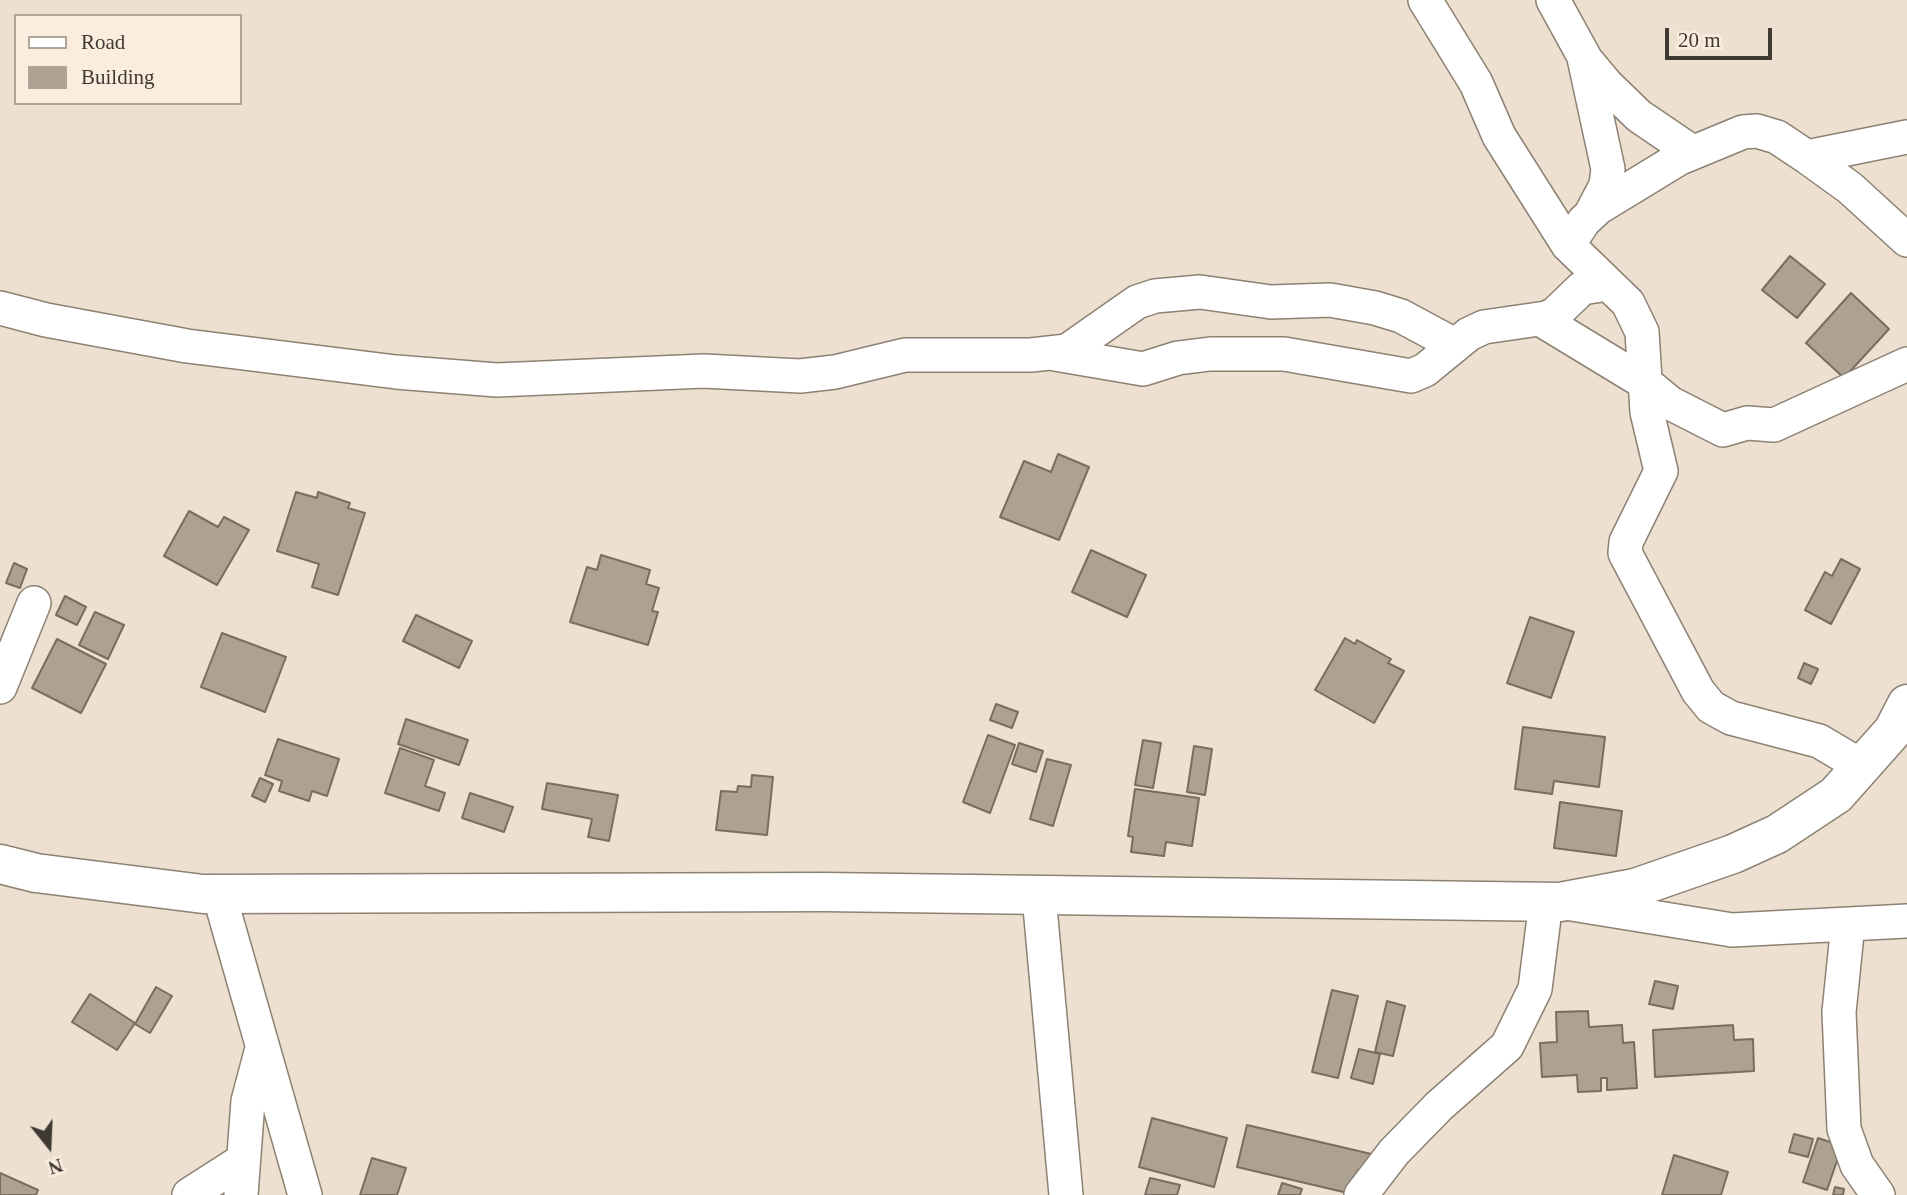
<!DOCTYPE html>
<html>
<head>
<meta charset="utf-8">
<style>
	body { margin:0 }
	#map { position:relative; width:1907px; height:1195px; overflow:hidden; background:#ede0d0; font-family:Georgia,serif }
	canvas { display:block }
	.legend { position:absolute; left:14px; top:14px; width:228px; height:91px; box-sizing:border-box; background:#faedde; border:2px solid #afa59a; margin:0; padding:9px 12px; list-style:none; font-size:21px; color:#3f3933 }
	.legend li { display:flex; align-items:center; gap:14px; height:35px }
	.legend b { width:35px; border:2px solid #afa59a }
	.north { position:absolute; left:14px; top:1111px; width:70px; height:70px; -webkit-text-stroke:5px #faedde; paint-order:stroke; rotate:162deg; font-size:19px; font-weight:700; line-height:28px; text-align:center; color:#3f3933 }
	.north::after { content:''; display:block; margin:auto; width:24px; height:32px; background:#3f3933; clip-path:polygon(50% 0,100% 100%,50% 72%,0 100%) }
	.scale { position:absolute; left:1665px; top:28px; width:107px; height:32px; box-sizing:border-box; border:4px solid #3f3933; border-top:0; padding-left:9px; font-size:21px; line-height:24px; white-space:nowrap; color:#3f3933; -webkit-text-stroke:5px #faedde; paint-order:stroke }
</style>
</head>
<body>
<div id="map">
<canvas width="1907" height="1195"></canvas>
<ul class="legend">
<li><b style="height:9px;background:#fff"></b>Road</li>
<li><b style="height:19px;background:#ada192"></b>Building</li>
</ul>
<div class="north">N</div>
<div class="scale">20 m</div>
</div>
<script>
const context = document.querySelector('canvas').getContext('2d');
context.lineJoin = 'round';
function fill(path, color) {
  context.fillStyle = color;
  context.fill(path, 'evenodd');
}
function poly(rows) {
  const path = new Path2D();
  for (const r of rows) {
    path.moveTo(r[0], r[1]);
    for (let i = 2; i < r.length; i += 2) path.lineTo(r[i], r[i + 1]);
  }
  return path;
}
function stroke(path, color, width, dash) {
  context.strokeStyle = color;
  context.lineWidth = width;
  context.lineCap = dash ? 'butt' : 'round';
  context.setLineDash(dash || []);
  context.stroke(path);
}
const building = poly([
	[1790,256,1825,284,1797,318,1762,290,1790,256],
	[1851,293,1889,329,1844,378,1806,343,1851,293],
	[1058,454,1089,467,1059,540,1000,517,1024,461,1051,472,1058,454],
	[296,492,317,498,318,492,350,503,348,508,365,513,338,595,312,587,319,564,277,551,296,492],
	[189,511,218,527,224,517,249,530,217,585,164,556,189,511],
	[1091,550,1146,575,1127,617,1072,592,1091,550],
	[601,555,650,570,646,584,659,588,652,611,658,612,648,645,570,622,587,567,597,570,601,555],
	[1841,559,1860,569,1831,624,1805,610,1825,572,1832,576,1841,559],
	[14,563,27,569,20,588,6,583,14,563],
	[65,596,86,607,77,625,56,615,65,596],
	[95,612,124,625,108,659,79,645,95,612],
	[416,615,472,641,459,668,403,641,416,615],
	[1530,617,1574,632,1551,698,1507,683,1530,617],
	[222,633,286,657,265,712,201,687,222,633],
	[1345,638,1355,644,1357,640,1391,659,1388,663,1404,671,1374,723,1315,690,1345,638],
	[57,639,106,664,81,713,32,688,57,639],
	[1804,663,1818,669,1811,684,1798,678,1804,663],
	[996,704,1018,712,1012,728,990,720,996,704],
	[406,719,468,740,459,765,398,744,406,719],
	[1523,727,1605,737,1599,787,1554,781,1552,794,1515,789,1523,727],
	[988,735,1015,745,990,813,963,802,988,735],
	[278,739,339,759,327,796,312,791,309,801,279,791,282,781,265,775,278,739],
	[1143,740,1161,743,1153,788,1135,785,1143,740],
	[1019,743,1043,751,1036,772,1012,764,1019,743],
	[1194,746,1212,749,1205,795,1187,792,1194,746],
	[400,748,434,760,425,786,445,793,439,811,385,793,400,748],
	[1047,759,1071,765,1053,826,1030,819,1047,759],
	[752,775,773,777,767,835,716,830,721,791,737,792,738,786,751,787,752,775],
	[260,778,273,784,265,802,252,796,260,778],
	[547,783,618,795,609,841,588,837,592,819,542,809,547,783],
	[1135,789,1199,798,1192,846,1166,842,1164,856,1131,852,1133,837,1128,836,1135,789],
	[470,793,513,807,504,832,462,818,470,793],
	[1560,802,1622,811,1616,856,1554,848,1560,802],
	[1655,981,1678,986,1673,1009,1649,1004,1655,981],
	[156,987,172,996,150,1033,135,1024,156,987],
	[1332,990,1358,996,1338,1078,1312,1072,1332,990],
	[90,994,135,1023,117,1050,72,1022,90,994],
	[1387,1001,1405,1006,1393,1056,1375,1052,1387,1001],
	[1588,1011,1589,1027,1622,1025,1623,1043,1634,1042,1637,1088,1607,1090,1607,1078,1601,1078,1601,1091,1578,1092,1577,1075,1542,1077,1540,1043,1557,1042,1556,1012,1588,1011],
	[1733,1025,1734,1040,1753,1039,1754,1071,1655,1077,1653,1030,1733,1025],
	[1359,1049,1380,1054,1373,1084,1351,1078,1359,1049],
	[1152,1118,1227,1138,1214,1187,1139,1167,1152,1118],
	[1247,1125,1380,1156,1376,1174,1358,1170,1352,1194,1237,1167,1247,1125],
	[1794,1134,1813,1139,1808,1157,1789,1152,1794,1134],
	[1818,1138,1842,1146,1827,1190,1803,1182,1818,1138],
	[1674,1155,1728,1172,1721,1195,1662,1195,1674,1155],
	[372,1158,406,1168,397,1195,360,1195,372,1158],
	[0,1173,38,1190,36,1195,0,1195,0,1173],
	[1150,1178,1180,1185,1177,1195,1145,1195,1150,1178],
	[1282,1183,1302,1189,1300,1195,1278,1195,1282,1183],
	[1835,1187,1844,1189,1843,1195,1833,1195,1835,1187]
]);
fill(building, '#ada192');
stroke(building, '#796d60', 2);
const minor = poly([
	[1425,0,1476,83,1499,136,1568,245,1628,303,1642,332,1647,412,1661,471,1626,542,1625,553,1698,691,1711,707,1731,718,1819,741,1863,767],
	[1553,0,1586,60,1607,85,1639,116,1692,152],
	[1584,58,1608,169,1606,185,1591,214],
	[1807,157,1907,137],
	[1568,245,1584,221,1598,208,1680,158,1743,132,1757,131,1777,137,1807,157,1850,188,1907,240],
	[0,308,46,320,187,346,396,372,497,380,704,371,800,376,835,372,905,355,1031,355,1067,351,1137,302,1155,296,1200,292,1271,302,1330,300,1375,308,1401,316,1453,344],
	[1540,319,1647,384,1670,403,1723,430,1747,423,1774,425,1907,364],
	[1055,354,1143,369,1178,358,1210,354,1284,354,1411,376,1425,370,1469,334,1484,327,1546,318,1555,314,1582,288,1608,284],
	[0,687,34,603],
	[219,894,305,1195],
	[1039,896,1066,1195],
	[1572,904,1732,930,1907,921],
	[1848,924,1839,1012,1844,1129,1857,1165,1878,1195],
	[189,1195,242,1161],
	[241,1195,248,1101,261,1052],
	[1361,1195,1394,1152,1439,1106,1507,1046,1535,989,1546,902]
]);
const tertiary = poly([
	[0,864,36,873,203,894,824,892,1560,902,1635,888,1733,854,1777,834,1836,795,1893,731,1907,704]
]);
stroke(minor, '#8d8173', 36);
stroke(tertiary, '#8d8173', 41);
stroke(minor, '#fff', 33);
stroke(tertiary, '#fff', 38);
</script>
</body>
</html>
